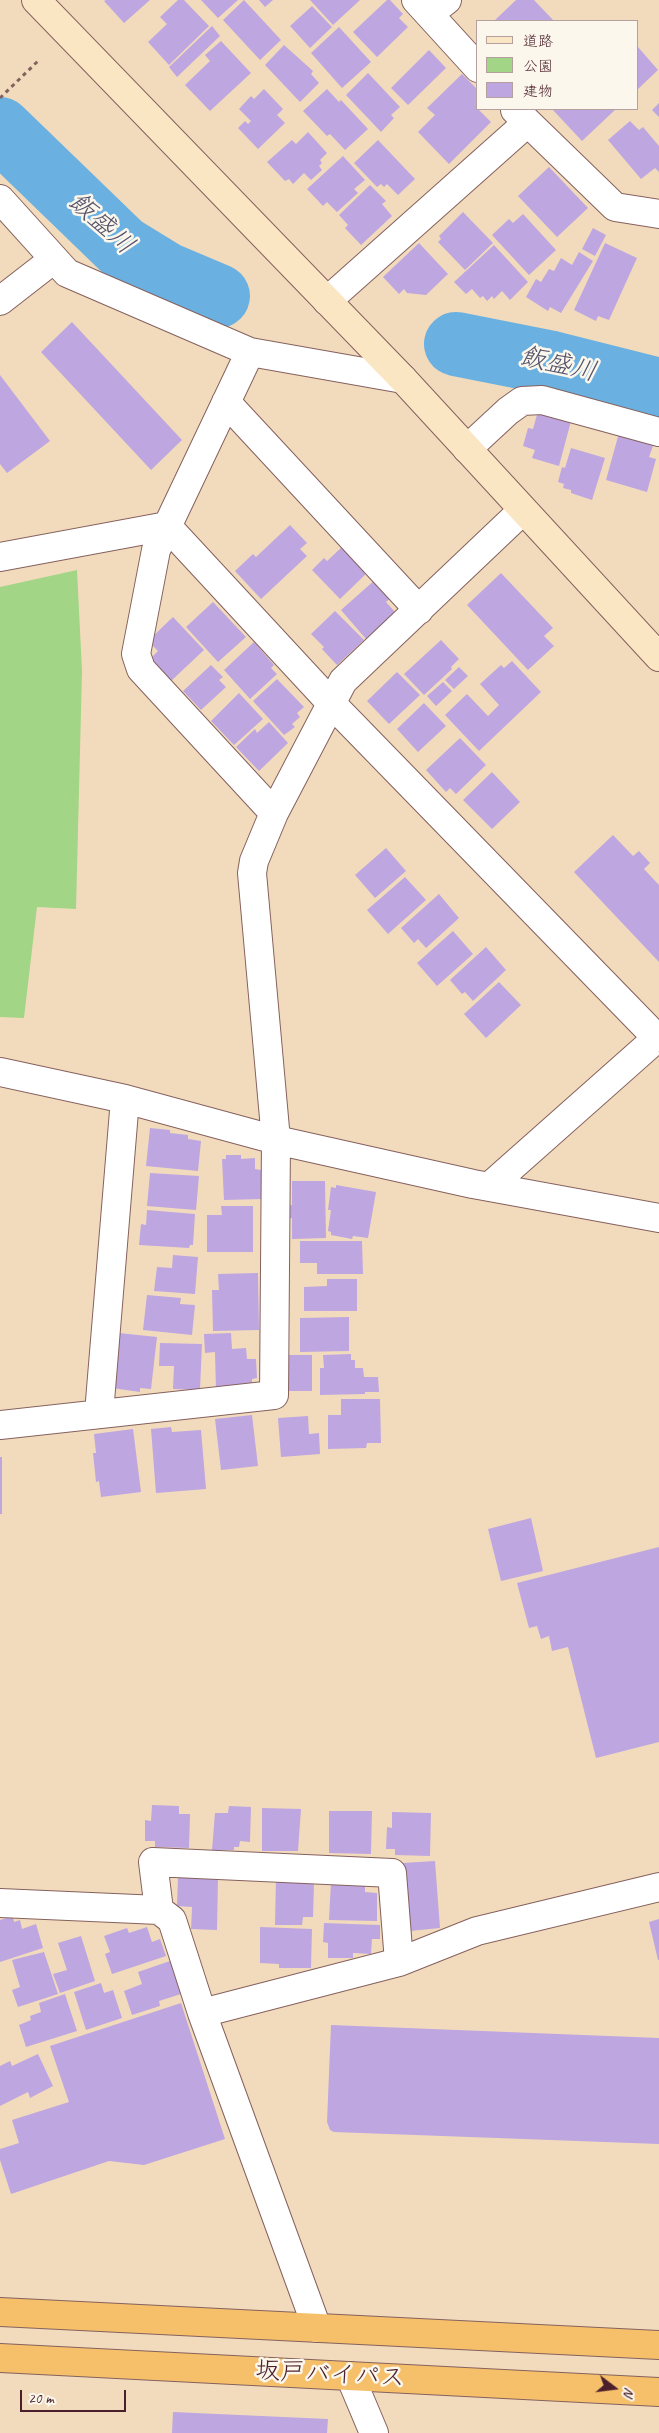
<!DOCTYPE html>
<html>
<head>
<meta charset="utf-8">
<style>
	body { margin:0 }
	#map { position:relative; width:659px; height:2433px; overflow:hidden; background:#f2dbbc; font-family:Caveat,"Klee One",sans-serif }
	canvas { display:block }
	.legend { position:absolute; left:476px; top:20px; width:162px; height:90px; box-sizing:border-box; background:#fbf7ec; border:1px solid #b4a19f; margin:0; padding:6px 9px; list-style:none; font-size:15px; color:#4a1f2b }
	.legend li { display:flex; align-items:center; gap:10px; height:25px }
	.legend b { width:25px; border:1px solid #b4a19f }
	.north { position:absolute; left:589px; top:2363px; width:50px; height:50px; -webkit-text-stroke:4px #fbf7ec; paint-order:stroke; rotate:105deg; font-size:14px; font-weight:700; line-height:20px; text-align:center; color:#4a1f2b }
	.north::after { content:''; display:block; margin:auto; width:18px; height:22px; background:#4a1f2b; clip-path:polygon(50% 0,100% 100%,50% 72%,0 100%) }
	.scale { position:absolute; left:20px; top:2390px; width:106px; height:22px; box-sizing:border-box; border:2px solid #4a1f2b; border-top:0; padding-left:6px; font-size:15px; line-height:18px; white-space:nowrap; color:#4a1f2b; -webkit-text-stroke:4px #fbf7ec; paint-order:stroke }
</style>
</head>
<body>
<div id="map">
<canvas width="659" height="2433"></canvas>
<ul class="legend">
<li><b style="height:6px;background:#fbe6c4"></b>道路</li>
<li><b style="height:14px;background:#a2d585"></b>公園</li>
<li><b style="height:14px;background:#bea6e1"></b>建物</li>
</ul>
<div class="north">N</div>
<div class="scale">20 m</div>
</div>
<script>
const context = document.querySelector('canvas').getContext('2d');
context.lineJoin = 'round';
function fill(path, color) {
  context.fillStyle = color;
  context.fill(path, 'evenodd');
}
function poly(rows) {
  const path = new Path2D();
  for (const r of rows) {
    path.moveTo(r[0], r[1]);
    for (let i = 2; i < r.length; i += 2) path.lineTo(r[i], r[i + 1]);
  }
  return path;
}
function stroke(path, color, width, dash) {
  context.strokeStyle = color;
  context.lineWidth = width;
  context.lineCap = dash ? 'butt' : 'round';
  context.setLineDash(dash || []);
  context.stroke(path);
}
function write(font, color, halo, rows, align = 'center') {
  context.font = font + ' Caveat,"Klee One",sans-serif';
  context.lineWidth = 5;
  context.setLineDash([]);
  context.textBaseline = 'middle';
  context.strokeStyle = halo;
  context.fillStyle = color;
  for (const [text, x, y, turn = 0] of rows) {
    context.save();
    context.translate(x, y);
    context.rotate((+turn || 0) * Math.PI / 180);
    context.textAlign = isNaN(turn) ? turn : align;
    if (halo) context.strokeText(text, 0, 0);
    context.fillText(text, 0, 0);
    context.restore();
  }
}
fill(poly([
	[77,570,82,671,76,909,37,907,24,1018,0,1017,0,587]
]), '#a2d585');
stroke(poly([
	[0,129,122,247,166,274,218,296],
	[456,344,552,363,659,390]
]), '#6ab0e1', 64);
fill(poly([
	[106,0,150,0,124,23,104,1],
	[178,0,184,0,209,26,169,65,148,42,167,24,160,17],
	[201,0,238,0,218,18],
	[244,0,281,40,260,60,223,20],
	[259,0,273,0,265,7],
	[310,0,360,0,333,25],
	[387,0,390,0,403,14,399,18,408,27,377,57,353,32],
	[516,0,534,0,554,21,494,21],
	[312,6,332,27,310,48,290,26],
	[212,26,220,36,177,77,169,67],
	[339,27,371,62,342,88,311,53],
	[221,41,251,73,210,111,185,85,210,61,205,55],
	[284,45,313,71,311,74,319,83,300,102,265,65],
	[638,47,658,70,638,89],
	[429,50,446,68,408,105,391,88],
	[368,73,400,107,391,115,394,118,381,132,346,95],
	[462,74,478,90,478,109,491,122,449,164,418,132,435,115,427,108],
	[264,89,283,109,277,115,285,123,258,149,238,128,245,121,248,124,251,121,239,109,251,96,254,99],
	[327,89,339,102,341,100,368,129,345,150,330,134,327,136,303,111],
	[659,103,659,117,652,110],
	[552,109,616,109,582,141],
	[630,121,639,130,643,127,659,146,659,172,655,168,641,179,608,140],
	[308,132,327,153,320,160,322,163,319,166,322,170,311,180,304,173,293,184,289,179,285,181,267,162,292,140,296,144],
	[378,140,415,179,398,195,387,184,384,187,381,184,377,187,354,163],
	[343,156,365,180,354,189,358,193,337,212,327,202,323,206,307,189],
	[549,167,588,208,557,237,518,196],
	[370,185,386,201,382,204,392,216,361,245,345,228,348,225,339,215],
	[463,212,493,243,465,270,438,242,441,239,439,236],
	[523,214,556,250,529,275,492,235,509,219,513,223],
	[593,228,606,235,595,256,582,249],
	[419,243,448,274,426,295,407,293,404,289,399,294,383,277],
	[605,243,637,258,609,320,598,316,596,321,574,310],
	[494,245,528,282,510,300,502,291,494,299,492,296,487,301,483,296,480,298,472,289,466,294,454,282],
	[579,252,593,261,561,313,550,307,548,311,526,297,536,279,541,282,549,269,554,271,561,258,572,265],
	[72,322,182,440,151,470,41,352],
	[0,375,50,441,7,473,0,464],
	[538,411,571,421,559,466,532,458,535,450,523,446,528,428,533,429],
	[619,433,654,443,649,457,656,459,647,492,606,480],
	[571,448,605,458,592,500,571,493,571,490,563,488,564,484,558,482,562,467,565,468],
	[290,525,307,543,300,549,307,556,261,599,235,571,253,554,256,557],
	[342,547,367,573,340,599,312,570,324,558,327,561],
	[501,573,553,628,544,636,554,646,528,670,467,605],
	[376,579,392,597,386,602,395,612,366,639,341,610],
	[213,602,246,637,218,662,186,627],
	[335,611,364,640,337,665,322,649,324,647,311,634],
	[173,617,204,650,171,681,151,658,158,651,150,643,153,640,151,638],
	[441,640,459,659,451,667,452,669,424,695,404,674],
	[254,642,274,665,271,668,277,674,250,699,224,670],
	[512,661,541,692,479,751,445,715,467,694,488,716,499,705,480,684,501,665,504,668],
	[211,665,223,677,219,680,226,687,201,710,183,691],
	[459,667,468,676,454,689,445,680],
	[397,672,420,695,389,724,367,701],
	[277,679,304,707,297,713,300,717,292,724,295,727,284,735,253,701],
	[443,682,452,691,436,706,427,696],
	[239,693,263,719,234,745,211,721],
	[424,703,446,726,418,752,397,729],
	[269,722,288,743,259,771,236,747,255,729,257,733],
	[460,738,486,765,456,794,450,788,446,792,426,770],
	[492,772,520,802,492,829,463,800],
	[613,835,633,856,639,851,650,863,644,869,659,885,659,962,574,872],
	[386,848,406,871,375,898,355,875],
	[405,877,426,900,388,934,367,910],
	[439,894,459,918,426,948,418,939,414,943,401,928],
	[453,931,473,954,437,986,417,963],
	[486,947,506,970,473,1001,465,992,462,994,450,980],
	[499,982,521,1005,486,1038,464,1014],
	[150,1128,170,1130,170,1133,188,1135,188,1139,201,1141,198,1171,146,1166],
	[226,1155,241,1155,241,1159,255,1158,255,1169,261,1170,262,1199,224,1200,222,1159,226,1159],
	[150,1173,199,1176,196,1210,147,1206],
	[292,1181,325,1181,326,1238,292,1239,292,1218,287,1219,287,1206,292,1205],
	[336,1185,376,1192,368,1238,353,1236,352,1239,331,1235,331,1232,328,1231,331,1210,328,1210,331,1187,336,1188],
	[221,1206,253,1206,253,1252,207,1252,207,1215,222,1215],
	[147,1210,195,1214,193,1245,190,1245,189,1248,139,1245,141,1224,146,1225],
	[300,1241,362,1241,363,1274,317,1274,317,1263,300,1263],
	[173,1255,198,1257,195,1294,154,1291,157,1267,172,1268],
	[258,1273,259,1330,213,1331,212,1290,219,1290,218,1274],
	[327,1279,357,1279,357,1311,304,1311,304,1287,327,1286],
	[147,1295,181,1298,180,1304,195,1305,192,1335,143,1330],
	[349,1317,349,1351,300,1352,300,1318],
	[119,1333,157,1337,151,1389,140,1388,140,1392,112,1388],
	[231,1333,232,1349,246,1348,247,1359,256,1359,257,1378,252,1379,252,1389,216,1390,215,1352,205,1353,204,1334],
	[160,1343,202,1344,200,1390,173,1389,174,1366,159,1366],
	[351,1354,351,1360,355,1360,355,1368,363,1368,364,1377,378,1377,379,1392,365,1392,365,1394,320,1395,320,1368,324,1368,323,1355],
	[288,1355,312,1355,312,1391,288,1391],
	[341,1399,380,1399,381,1443,367,1443,366,1448,328,1449,328,1415,341,1415],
	[252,1415,258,1466,221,1470,215,1419],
	[308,1416,309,1434,319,1433,320,1454,281,1457,278,1418],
	[171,1427,172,1432,201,1430,206,1489,156,1493,151,1429],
	[133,1429,141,1492,101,1497,99,1481,96,1482,93,1453,96,1453,94,1434],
	[0,1457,2,1457,2,1514,0,1514],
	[531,1518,543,1571,501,1581,488,1529],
	[659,1547,659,1742,596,1758,568,1647,552,1651,549,1636,541,1639,537,1626,529,1628,517,1583],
	[152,1805,179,1806,179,1814,190,1814,189,1848,155,1847,155,1841,145,1841,145,1820,151,1821],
	[229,1806,251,1807,250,1842,240,1841,239,1847,234,1847,234,1850,212,1850,215,1813,228,1813],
	[262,1808,301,1809,298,1851,262,1851],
	[329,1811,372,1811,371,1854,329,1853],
	[392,1812,431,1813,430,1856,395,1855,395,1849,386,1849,387,1827,392,1828],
	[435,1861,440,1928,410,1931,404,1897,408,1897,407,1883,405,1883,403,1863],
	[178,1876,218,1877,217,1930,191,1929,192,1907,177,1906],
	[276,1877,314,1882,313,1917,303,1917,302,1925,275,1925],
	[331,1882,365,1883,365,1892,377,1893,377,1921,329,1920],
	[13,1916,14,1922,20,1920,22,1929,36,1924,43,1948,0,1962,0,1920],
	[659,1919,659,1960,658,1960,649,1922],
	[324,1923,380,1925,380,1939,372,1939,371,1954,353,1953,353,1958,328,1958,328,1943,323,1942],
	[147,1927,152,1942,160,1939,166,1956,112,1974,105,1954,110,1952,104,1936,127,1928,129,1933],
	[260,1927,312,1929,311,1968,279,1968,279,1964,260,1963],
	[81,1936,95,1981,60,1993,53,1974,67,1970,58,1943],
	[44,1952,58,1994,18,2007,12,1990,20,1987,12,1960],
	[170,1961,181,1994,159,2001,160,2006,132,2015,124,1991,142,1984,138,1972],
	[101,1983,104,1993,113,1990,122,2018,86,2030,74,1992],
	[65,1994,77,2031,26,2047,19,2025,31,2020,30,2016,41,2012,39,2003],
	[181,2003,225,2139,144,2165,109,2161,11,2194,0,2160,0,2149,19,2143,12,2120,69,2102,50,2046],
	[331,2025,659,2038,659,2144,334,2132,330,2130,327,2122],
	[38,2054,53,2086,30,2098,28,2092,0,2106,0,2066,10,2061,12,2066],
	[173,2412,328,2419,327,2433,172,2433]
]), '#bea6e1');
const street = poly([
	[416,0,478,68],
	[429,14,447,0],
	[515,110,615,207,659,214],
	[0,199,67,273,250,352,403,379],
	[0,301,54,259],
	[327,301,527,123],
	[250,352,156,550,136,654,141,669,274,813],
	[226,402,419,610],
	[467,449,508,411,522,401,542,400,659,432],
	[0,557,167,526,331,703,657,1038,659,1036],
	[0,1072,125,1099,276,1140,473,1184,659,1218],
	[489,1187,657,1038],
	[99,1413,125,1099],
	[0,1425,274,1395,276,1140,252,873,254,861,274,813,343,681,522,511],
	[0,1903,159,1910,172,1920,202,2013,317,2328],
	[159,1910,153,1862,392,1873,399,1962],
	[202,2013,399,1962,477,1931,659,1887],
	[350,2376,374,2433]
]);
const secondary = poly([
	[36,0,403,379,659,657]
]);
const highway = poly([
	[0,2312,659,2345],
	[0,2358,659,2392]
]);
stroke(street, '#85615e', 30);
stroke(secondary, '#85615e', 30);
stroke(highway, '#85615e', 30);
stroke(poly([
	[0,98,38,61]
]), '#85615e', 3, [4, 4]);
stroke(street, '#fff', 28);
stroke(secondary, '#fbe6c4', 28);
stroke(highway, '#f6c06b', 28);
write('25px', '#4a1f2b', '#fbf7ec', [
	["坂戸バイパス",330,2375,3]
]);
write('italic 26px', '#55526b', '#fbf7ec', [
	["飯盛川",101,224,42],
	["飯盛川",558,365,13]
]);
</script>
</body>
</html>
